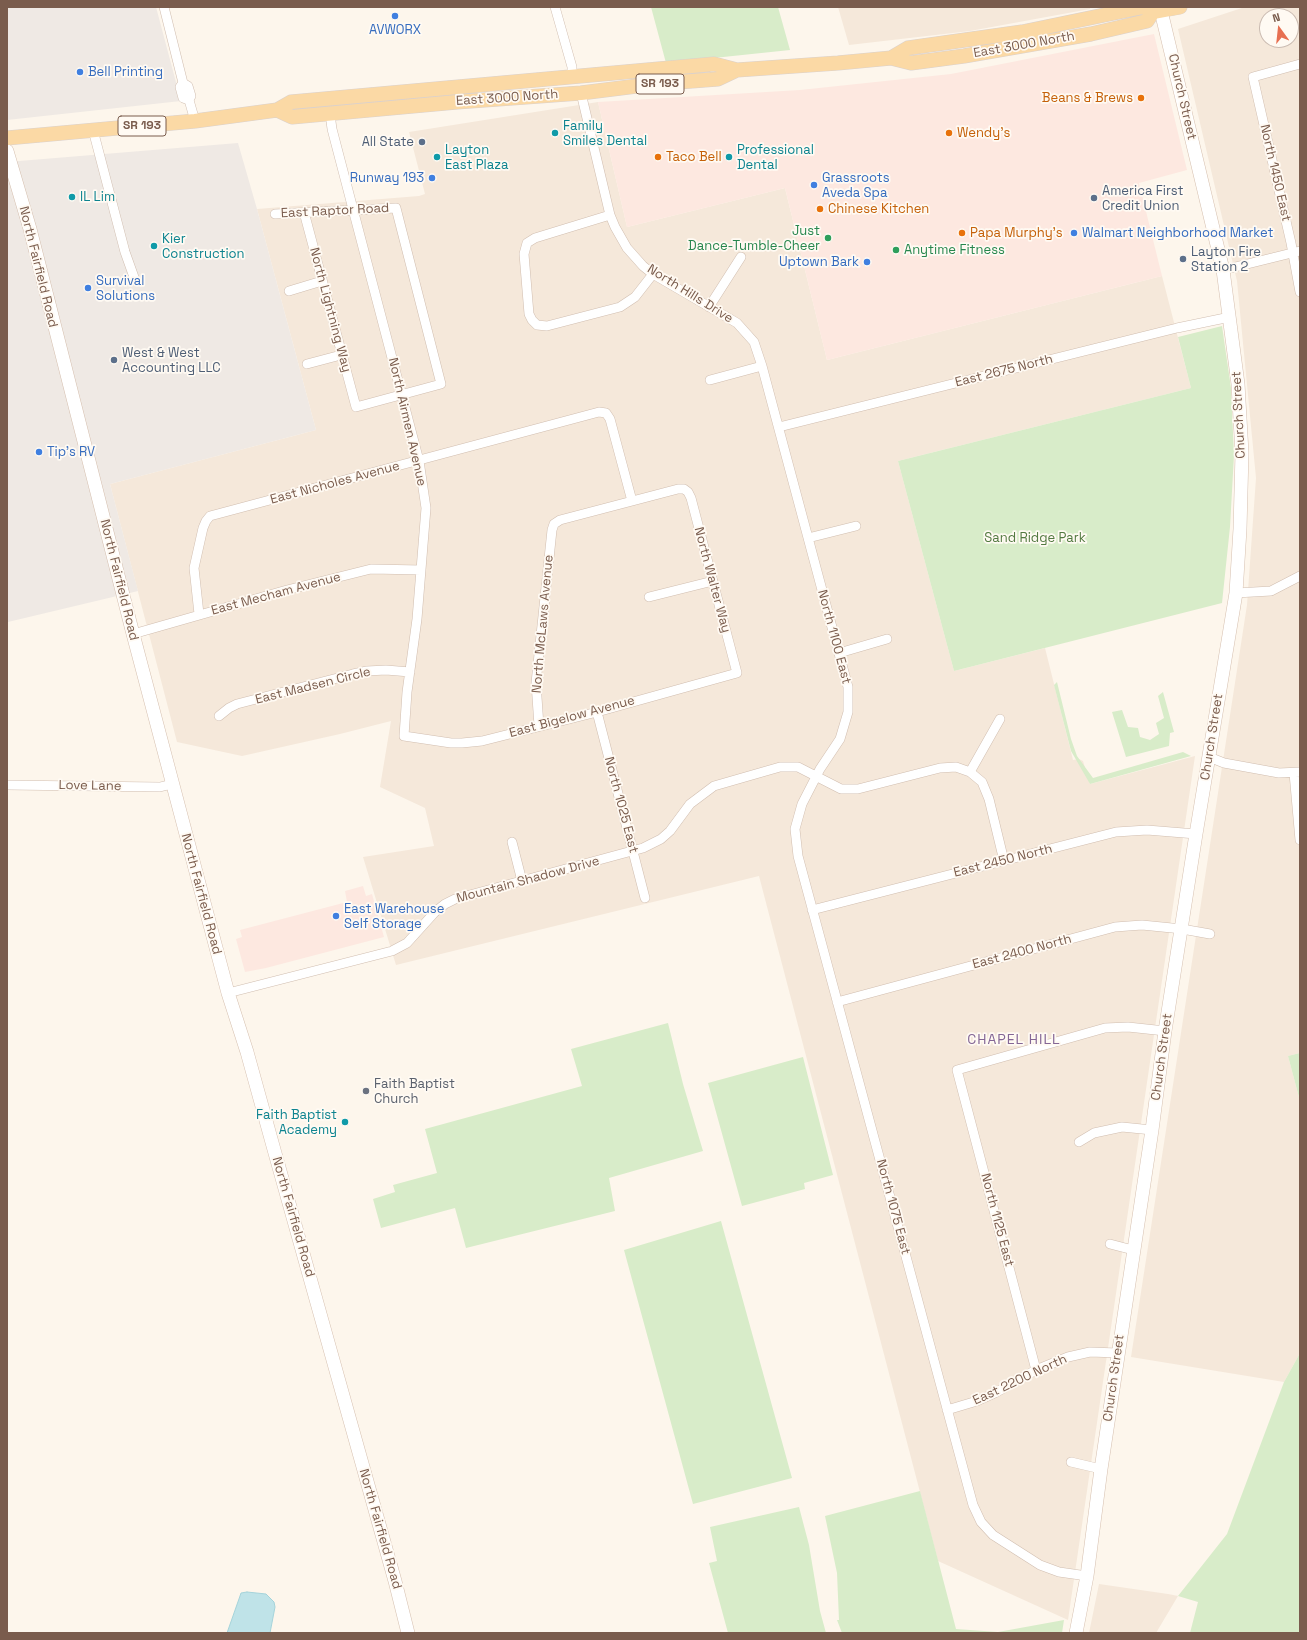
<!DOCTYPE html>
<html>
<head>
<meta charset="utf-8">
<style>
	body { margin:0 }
	#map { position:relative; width:1307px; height:1640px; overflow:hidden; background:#fdf6ec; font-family:"Space Grotesk",sans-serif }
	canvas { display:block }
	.frame { position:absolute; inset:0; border:8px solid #7a5c4d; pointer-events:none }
	.north { position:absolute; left:1259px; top:8px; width:40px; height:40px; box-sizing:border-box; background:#fffaf3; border:1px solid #cabbb1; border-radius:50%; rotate:345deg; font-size:11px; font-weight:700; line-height:16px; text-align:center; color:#7a5c4d }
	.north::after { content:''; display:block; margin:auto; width:14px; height:18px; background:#e76f51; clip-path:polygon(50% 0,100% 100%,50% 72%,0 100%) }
</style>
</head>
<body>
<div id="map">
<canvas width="1307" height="1640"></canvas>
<div class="frame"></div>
<div class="north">N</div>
</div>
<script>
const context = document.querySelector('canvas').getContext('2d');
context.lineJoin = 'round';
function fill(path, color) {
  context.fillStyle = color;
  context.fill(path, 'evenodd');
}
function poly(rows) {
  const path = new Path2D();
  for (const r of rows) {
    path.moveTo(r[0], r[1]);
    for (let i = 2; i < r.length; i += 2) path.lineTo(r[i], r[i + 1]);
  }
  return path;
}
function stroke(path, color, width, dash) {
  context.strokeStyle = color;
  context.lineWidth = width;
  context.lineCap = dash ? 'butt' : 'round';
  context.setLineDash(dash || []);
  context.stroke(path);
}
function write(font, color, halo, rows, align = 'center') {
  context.font = font + ' "Space Grotesk",sans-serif';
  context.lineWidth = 3.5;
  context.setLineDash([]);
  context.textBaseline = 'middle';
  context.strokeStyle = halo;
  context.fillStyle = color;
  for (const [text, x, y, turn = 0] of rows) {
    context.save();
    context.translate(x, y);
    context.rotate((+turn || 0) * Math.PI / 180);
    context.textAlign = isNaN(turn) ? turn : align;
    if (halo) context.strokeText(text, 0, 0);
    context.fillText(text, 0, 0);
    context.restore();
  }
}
fill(poly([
	[838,7,1090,7,1090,9,970,31,849,45],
	[1245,7,1300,7,1300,1053,1288,1056,1300,1101,1300,1353,1284,1382,1131,1357,1247,605,1256,478,1237,281,1178,29],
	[1267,16,1291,16,1291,40,1267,40],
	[598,102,627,227,785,188,827,360,1162,276,1191,388,898,461,954,671,1045,648,1073,760,1079,759,1083,761,1090,784,1195,756,1068,1620,938,1561,759,876,396,965,363,857,434,846,425,808,380,787,391,721,340,734,242,756,177,742,110,484,316,430,257,209,419,196,425,194,409,132],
	[1099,1584,1168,1594,1178,1596,1156,1633,1089,1633]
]), '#f5e8da');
fill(poly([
	[1154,34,1187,170,1139,183,1162,276,827,360,785,188,627,227,598,102,800,90,951,74],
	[363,886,366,896,372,894,384,937,266,968,245,972,236,939,242,937,240,930,347,902,345,891]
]), '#fde8e0');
fill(poly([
	[7,7,156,7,181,101,7,120],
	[238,143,257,209,316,430,110,484,138,591,8,622,7,162]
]), '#efe9e4');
fill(poly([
	[651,7,778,7,790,50,666,63],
	[1222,326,1231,388,1234,455,1230,527,1222,603,954,671,898,461,1191,388,1178,337],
	[1057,682,1071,739,1077,756,1093,778,1183,752,1191,756,1090,784,1071,751,1054,685],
	[1163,692,1174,732,1170,733,1169,746,1126,757,1112,712,1122,710,1128,727,1138,728,1140,737,1150,740,1159,734,1156,723,1164,718,1158,696],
	[668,1023,683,1084,703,1151,609,1178,615,1211,466,1248,455,1208,381,1228,373,1199,395,1192,393,1185,437,1173,425,1129,582,1086,571,1049],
	[1300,1053,1300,1101,1288,1056],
	[803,1057,833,1175,804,1183,805,1189,742,1206,708,1083],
	[721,1221,792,1478,693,1504,624,1250],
	[1300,1353,1300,1633,1190,1633,1198,1602,1178,1596,1227,1534,1284,1382],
	[920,1491,956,1629,998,1632,1064,1620,1062,1633,842,1633,837,1620,839,1620,837,1573,825,1516],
	[799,1507,809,1545,820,1611,826,1633,728,1633,709,1563,717,1561,710,1527]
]), '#d8ecc9');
const water = poly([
	[247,1592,266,1594,274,1602,275,1607,270,1633,227,1633,240,1596,241,1593,247,1592]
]);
fill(water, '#bfe3e8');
stroke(water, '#a5d3da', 1);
const street = poly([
	[164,7,183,83],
	[555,7,572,67,572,76],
	[1300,64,1253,77,1291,243,1300,292],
	[581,93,610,215,615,227,627,248,643,266,653,274,737,323,754,342,762,366,848,687,848,712,840,739,820,769,802,804,795,829,798,856,973,1505,981,1522,993,1535,1040,1565,1059,1572,1087,1576],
	[189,100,183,98,180,87,183,83,188,86,191,96,189,100,195,121],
	[330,114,332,129,419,461,426,508,417,619,407,692,404,736,451,743,462,743,482,741,597,712,737,673,691,498,688,492,684,489,678,489,560,520,554,524,552,530,536,683,539,726],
	[93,130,125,252,135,280],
	[275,214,396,208,441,384,356,407,304,212],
	[610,215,535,238,527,243,524,254,529,314,532,320,537,325,547,326,620,307,635,297,653,274],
	[1223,270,1300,251],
	[289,291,322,281],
	[709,307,741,257],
	[307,364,341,355],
	[710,380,762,366],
	[779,427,1177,328,1230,317],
	[808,538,856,526],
	[1236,593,1271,591,1300,576],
	[649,597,713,581],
	[199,614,194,568,203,528,206,521,210,516,599,412,606,413,610,419,632,501],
	[133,634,287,590,371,569,421,570],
	[839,653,887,639],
	[597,712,645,898],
	[219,716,229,708,237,704,353,674,367,671,386,670,410,672],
	[1209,757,1224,763,1279,773,1300,772],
	[970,772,1000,719],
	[1294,773,1300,840],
	[7,785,160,787,172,784],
	[512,842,522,881],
	[812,910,1116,832,1147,830,1196,834],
	[228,993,392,951,407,943,435,912,445,904,455,899,643,848,661,839,670,831,690,804,714,786,780,767,798,767,841,789,858,789,940,768,956,767,970,772,982,782,989,799,1004,861],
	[837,1002,1115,927,1142,925,1182,929,1210,934],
	[1079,1142,1094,1133,1122,1127,1152,1130],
	[1110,1244,1133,1250],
	[1036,1370,957,1070,1105,1028,1128,1027,1165,1031],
	[947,1410,977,1401,995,1393,1036,1370,1068,1357,1090,1352,1118,1353],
	[1071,1462,1101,1469]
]);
const secondary = poly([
	[7,151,30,229,133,634,228,993,247,1052,273,1146,395,1581,408,1633],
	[1076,1633,1087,1576,1101,1469,1152,1130,1165,1031,1196,834,1236,593,1240,529,1242,453,1238,384,1223,270,1161,11]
]);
const primary = poly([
	[1153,12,1180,7],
	[277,110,292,117,457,102,581,93,653,84,718,79,737,70],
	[7,138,195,121,277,110,291,102,714,64,737,70,838,63,891,58,911,63,964,56,1091,34,1147,21,1153,12,1143,7,1022,32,908,48,891,58]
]);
stroke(street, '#d1beb0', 10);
stroke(secondary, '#d6c0b0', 14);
stroke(primary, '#dad1cd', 15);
stroke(street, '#fff', 9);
stroke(secondary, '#fff', 13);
stroke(primary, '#fbd9a5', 14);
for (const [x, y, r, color] of [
	[395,16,4,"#3f7fe0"],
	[80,72,4,"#3f7fe0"],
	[1141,98,4,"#e8710a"],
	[555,133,4,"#0f9aa8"],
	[949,133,4,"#e8710a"],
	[422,142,4,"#5c6f8a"],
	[437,157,4,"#0f9aa8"],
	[658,157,4,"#e8710a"],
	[729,157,4,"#0f9aa8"],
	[432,178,4,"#3f7fe0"],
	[814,185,4,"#3f7fe0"],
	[72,197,4,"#0f9aa8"],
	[1094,198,4,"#5c6f8a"],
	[820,209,4,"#e8710a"],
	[962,233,4,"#e8710a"],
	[1074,233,4,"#3f7fe0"],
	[828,238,4,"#2e9e5b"],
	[154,246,4,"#0f9aa8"],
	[896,250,4,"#2e9e5b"],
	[1183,259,4,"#5c6f8a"],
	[867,262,4,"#3f7fe0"],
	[88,288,4,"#3f7fe0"],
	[114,360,4,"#5c6f8a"],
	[39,452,4,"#3f7fe0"],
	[336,916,4,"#3f7fe0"],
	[366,1091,4,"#6b7280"],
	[345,1122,4,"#0f9aa8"]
]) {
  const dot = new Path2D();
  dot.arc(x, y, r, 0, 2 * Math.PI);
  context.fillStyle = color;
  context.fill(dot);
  stroke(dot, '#fffaf3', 1.5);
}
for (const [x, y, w] of [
	[660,84,48],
	[142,126,48]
]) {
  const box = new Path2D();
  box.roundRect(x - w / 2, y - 10, w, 20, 3);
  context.fillStyle = '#fffaf3';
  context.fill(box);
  stroke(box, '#7a5c4d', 1);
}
write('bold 12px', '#7a5c4d', null, [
	["SR 193",660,84],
	["SR 193",142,126]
]);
write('13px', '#366cbe', '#fffaf3', [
	["AVWORX",395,30,"center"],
	["Bell Printing",88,72],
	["Runway 193",424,178,"right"],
	["Grassroots",822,178],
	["Aveda Spa",822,193],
	["Walmart Neighborhood Market",1082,233],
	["Uptown Bark",859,262,"right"],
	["Survival",96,281],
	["Solutions",96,296],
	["Tip's RV",47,452],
	["East Warehouse",344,909],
	["Self Storage",344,924]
], 'left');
write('13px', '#7a5c4d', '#fffaf3', [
	["East 3000 North",1024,45,-10],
	["Church Street",1182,97,77],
	["East 3000 North",507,98,-4],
	["North 1450 East",1275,173,77],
	["East Raptor Road",335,211,-3],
	["North Fairfield Road",38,267,76],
	["North Hills Drive",690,294,32],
	["North Lightning Way",330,310,75],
	["East 2675 North",1004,371,-14],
	["Church Street",1239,415,-93],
	["North Airmen Avenue",407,422,77],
	["East Nicholes Avenue",335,483,-15],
	["North Fairfield Road",119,580,76],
	["North Walter Way",712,580,75],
	["East Mecham Avenue",276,594,-15],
	["North McLaws Avenue",543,624,-85],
	["North 1100 East",834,637,75],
	["East Madsen Circle",313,686,-14],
	["East Bigelow Avenue",572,717,-15],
	["Church Street",1212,737,-81],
	["Love Lane",90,786,1],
	["North 1025 East",621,805,75],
	["East 2450 North",1003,861,-14],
	["Mountain Shadow Drive",528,880,-15],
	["North Fairfield Road",201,894,75],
	["East 2400 North",1022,952,-15],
	["Church Street",1162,1057,-82],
	["North 1075 East",893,1207,75],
	["North Fairfield Road",293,1217,74],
	["North 1125 East",997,1220,75],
	["Church Street",1114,1378,-82],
	["East 2200 North",1020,1380,-25],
	["North Fairfield Road",380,1529,74]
]);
write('13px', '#c56008', '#fffaf3', [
	["Beans & Brews",1133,98,"right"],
	["Wendy's",957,133],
	["Taco Bell",666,157],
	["Chinese Kitchen",828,209],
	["Papa Murphy's",970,233]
], 'left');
write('13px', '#0d838f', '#fffaf3', [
	["Family",563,126],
	["Smiles Dental",563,141],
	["Layton",445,150],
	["East Plaza",445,165],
	["Professional",737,150],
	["Dental",737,165],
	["IL Lim",80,197],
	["Kier",162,239],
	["Construction",162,254],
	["Faith Baptist",337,1115,"right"],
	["Academy",337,1130,"right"]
], 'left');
write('13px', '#4e5e75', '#fffaf3', [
	["All State",414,142,"right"],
	["America First",1102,191],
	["Credit Union",1102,206],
	["Layton Fire",1191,252],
	["Station 2",1191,267],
	["West & West",122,353],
	["Accounting LLC",122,368]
], 'left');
write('13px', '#27864d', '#fffaf3', [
	["Just",820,231],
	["Dance-Tumble-Cheer",820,246],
	["Anytime Fitness",904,250,"left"]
], 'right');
write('13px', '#537a41', '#fffaf3', [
	["Sand Ridge Park",1035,538]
]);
write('13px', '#5b616d', '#fffaf3', [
	["Faith Baptist",374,1084],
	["Church",374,1099]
], 'left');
context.letterSpacing = '1px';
write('14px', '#846695', '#fffaf3', [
	["CHAPEL HILL",1014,1040]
]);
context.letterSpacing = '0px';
</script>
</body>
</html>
